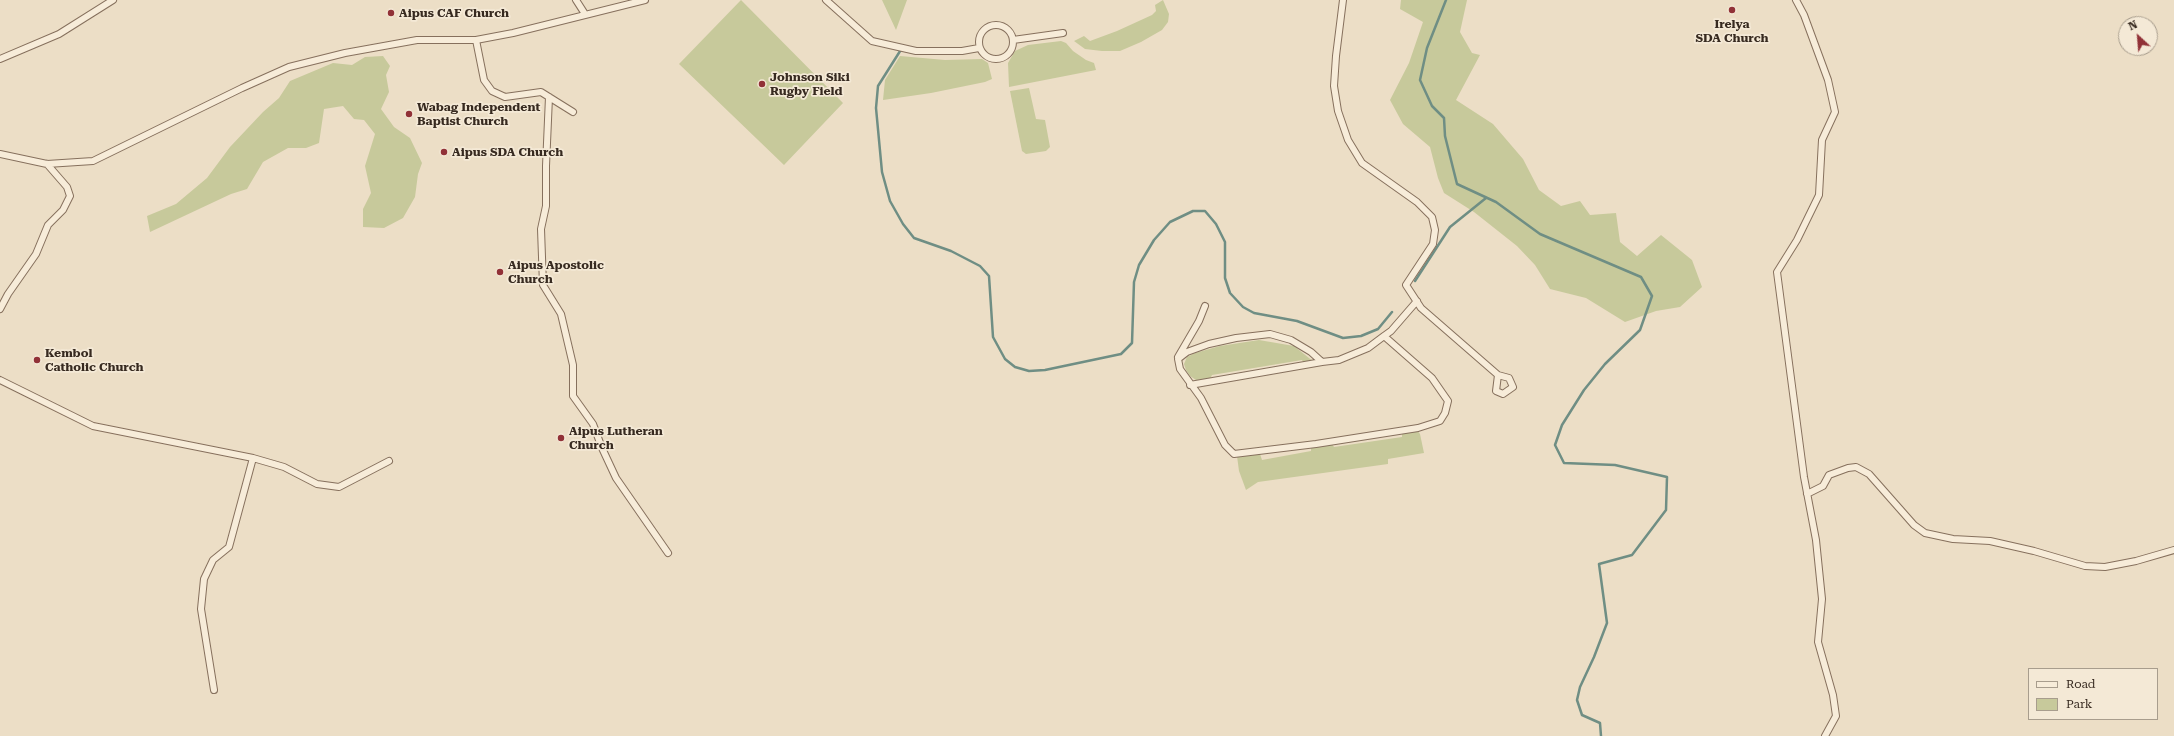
<!DOCTYPE html>
<html>
<head>
<meta charset="utf-8">
<style>
	body { margin:0 }
	#map { position:relative; width:2174px; height:736px; overflow:hidden; background:#ecdec6; font-family:"Roboto Serif",serif }
	canvas { display:block }
	.legend { position:absolute; left:2028px; top:668px; width:130px; height:52px; box-sizing:border-box; background:#f4e9d6; border:1px solid #a89d8d; margin:0; padding:5px 7px; list-style:none; font-size:12px; color:#372a20 }
	.legend li { display:flex; align-items:center; gap:8px; height:20px }
	.legend b { width:20px; border:1px solid #a89d8d }
	.north { position:absolute; left:2118px; top:16px; width:40px; height:40px; box-sizing:border-box; background:#f4e9d6; border:1px solid #a89d8d; border-radius:50%; rotate:334deg; font-size:11px; font-weight:700; line-height:16px; text-align:center; color:#372a20 }
	.north::after { content:''; display:block; margin:auto; width:14px; height:18px; background:#913137; clip-path:polygon(50% 0,100% 100%,50% 72%,0 100%) }
</style>
</head>
<body>
<div id="map">
<canvas width="2174" height="736"></canvas>
<ul class="legend">
<li><b style="height:5px;background:#f7ecd9"></b>Road</li>
<li><b style="height:11px;background:#c7c99b"></b>Park</li>
</ul>
<div class="north">N</div>
</div>
<script>
const context = document.querySelector('canvas').getContext('2d');
context.lineJoin = 'round';
function fill(path, color) {
  context.fillStyle = color;
  context.fill(path, 'evenodd');
}
function poly(rows) {
  const path = new Path2D();
  for (const r of rows) {
    if (r.length === 3) {
      path.moveTo(r[0] + r[2], r[1]);
      path.arc(r[0], r[1], r[2], 0, 2 * Math.PI);
      continue;
    }
    path.moveTo(r[0], r[1]);
    for (let i = 2; i < r.length; i += 2) path.lineTo(r[i], r[i + 1]);
  }
  return path;
}
function stroke(path, color, width, dash) {
  context.strokeStyle = color;
  context.lineWidth = width;
  context.lineCap = dash ? 'butt' : 'round';
  context.setLineDash(dash || []);
  context.stroke(path);
}
function write(font, color, halo, rows, align = 'center') {
  context.font = font + ' "Roboto Serif",serif';
  context.lineWidth = 3.5;
  context.setLineDash([]);
  context.textBaseline = 'middle';
  context.strokeStyle = halo;
  context.fillStyle = color;
  for (const [text, x, y, turn = 0] of rows) {
    context.save();
    context.translate(x, y);
    context.rotate((+turn || 0) * Math.PI / 180);
    context.textAlign = isNaN(turn) ? turn : align;
    if (halo) context.strokeText(text, 0, 0);
    context.fillText(text, 0, 0);
    context.restore();
  }
}
fill(poly([
	[741,0,843,103,784,165,679,64],
	[882,0,907,0,896,30],
	[1163,0,1169,14,1168,22,1162,30,1141,42,1120,51,1102,51,1085,49,1074,41,1084,36,1090,41,1117,31,1152,15,1156,11,1155,5],
	[1401,0,1467,0,1460,32,1472,53,1480,55,1456,100,1493,124,1523,159,1539,190,1561,206,1580,201,1590,215,1616,213,1620,242,1637,256,1661,235,1692,260,1702,287,1680,307,1656,311,1625,322,1586,298,1550,289,1535,265,1517,246,1474,212,1444,193,1438,178,1430,147,1403,124,1390,100,1409,63,1423,22,1400,9],
	[1061,41,1066,43,1073,51,1086,60,1094,63,1096,70,1009,87,1008,63,1015,51,1028,45],
	[383,56,390,66,386,75,389,92,381,109,394,127,410,138,422,163,418,174,415,197,403,218,384,228,363,227,363,209,371,193,365,166,375,134,364,120,354,119,343,106,324,109,319,143,306,148,288,148,263,162,247,189,231,194,150,232,147,216,176,204,207,178,230,147,263,112,279,98,290,81,333,63,352,65,365,57],
	[900,56,945,60,982,59,988,63,992,79,985,82,931,93,883,100,885,80],
	[1029,88,1036,119,1045,120,1050,147,1046,151,1026,154,1022,151,1010,91],
	[1259,340,1294,346,1314,362,1305,365,1302,360,1212,375,1210,379,1196,380,1190,376,1186,370,1184,364,1187,357,1195,353,1220,346],
	[1417,430,1420,434,1424,453,1388,459,1388,464,1258,482,1246,490,1239,471,1237,456,1260,454,1262,460,1311,451,1311,447,1332,444,1334,447,1402,437,1402,432]
]), '#c7c99b');
stroke(poly([
	[1446,0,1427,48,1420,80,1432,106,1444,118,1445,136,1457,184,1496,202,1540,234,1641,277,1652,296,1640,330,1605,364,1584,390,1562,425,1555,445,1564,463,1615,465,1667,477,1666,510,1632,555,1599,564,1607,623,1594,657,1580,687,1577,700,1582,715,1600,723,1601,736],
	[902,48,878,86,876,108,882,172,890,201,903,224,914,238,951,251,980,266,989,276,993,337,1005,359,1015,367,1029,371,1045,370,1121,354,1132,343,1134,282,1139,265,1154,240,1170,222,1193,211,1205,211,1216,224,1225,242,1225,278,1230,293,1243,307,1254,313,1297,321,1343,338,1361,336,1378,329,1392,312],
	[1415,281,1450,227,1486,198]
]), '#6f8e84', 2.5);
const street = poly([
	[576,0,585,14],
	[826,0,872,41,916,51,962,51,979,48],
	[1343,0,1336,56,1334,86,1338,111,1348,140,1362,163,1417,202,1432,217,1435,230,1433,244,1406,285,1421,308,1498,375,1509,378,1513,387,1503,394,1496,391,1498,375],
	[1796,0,1804,15,1828,80,1835,112,1822,140,1819,195,1797,240,1777,272,1804,477,1816,540,1822,599,1818,642,1833,695,1836,716,1825,736],
	[996,42,17],
	[476,40,484,80,492,91,505,97,541,92,573,112],
	[1013,40,1063,33],
	[0,59,59,34,113,0],
	[549,97,546,166,546,206,541,229,543,285,561,314,573,365,573,396,593,424,602,448,616,478,668,553],
	[0,154,47,164,93,161,242,88,289,67,345,53,417,40,476,40,513,33,645,0],
	[0,309,8,294,36,254,48,225,63,210,70,196,67,187,47,164],
	[1384,336,1432,378,1441,391,1448,401,1445,413,1440,421,1418,428,1316,444,1234,454,1225,445,1201,398,1180,369,1178,359,1187,352,1209,344,1236,338,1270,334,1291,340,1311,352,1322,362,1339,360,1368,348,1384,336,1391,331,1417,301],
	[1178,357,1199,321,1205,306],
	[0,380,93,426,253,458,284,467,317,484,339,487,389,461],
	[1190,385,1322,362],
	[1807,494,1823,486,1829,475,1848,468,1856,467,1869,474,1914,525,1925,533,1953,539,1990,541,2034,551,2085,566,2105,567,2136,561,2174,550],
	[214,690,201,609,204,579,213,560,229,547,253,458]
]);
stroke(street, '#86705d', 8);
stroke(street, '#f7ecd9', 6);
for (const [x, y, r, color] of [
	[1732,10,4,"#913137"],
	[391,13,4,"#913137"],
	[762,84,4,"#913137"],
	[409,114,4,"#913137"],
	[444,152,4,"#913137"],
	[500,272,4,"#913137"],
	[37,360,4,"#913137"],
	[561,438,4,"#913137"]
]) {
  const dot = new Path2D();
  dot.arc(x, y, r, 0, 2 * Math.PI);
  context.fillStyle = color;
  context.fill(dot);
  stroke(dot, '#f4e9d6', 1.5);
}
write('bold 12px', '#372a20', '#f4e9d6', [
	["Aipus CAF Church",399,13],
	["Irelya",1732,24,"center"],
	["SDA Church",1732,38,"center"],
	["Johnson Siki",770,77],
	["Rugby Field",770,91],
	["Wabag Independent",417,107],
	["Baptist Church",417,121],
	["Aipus SDA Church",452,152],
	["Aipus Apostolic",508,265],
	["Church",508,279],
	["Kembol",45,353],
	["Catholic Church",45,367],
	["Aipus Lutheran",569,431],
	["Church",569,445]
], 'left');
</script>
</body>
</html>
